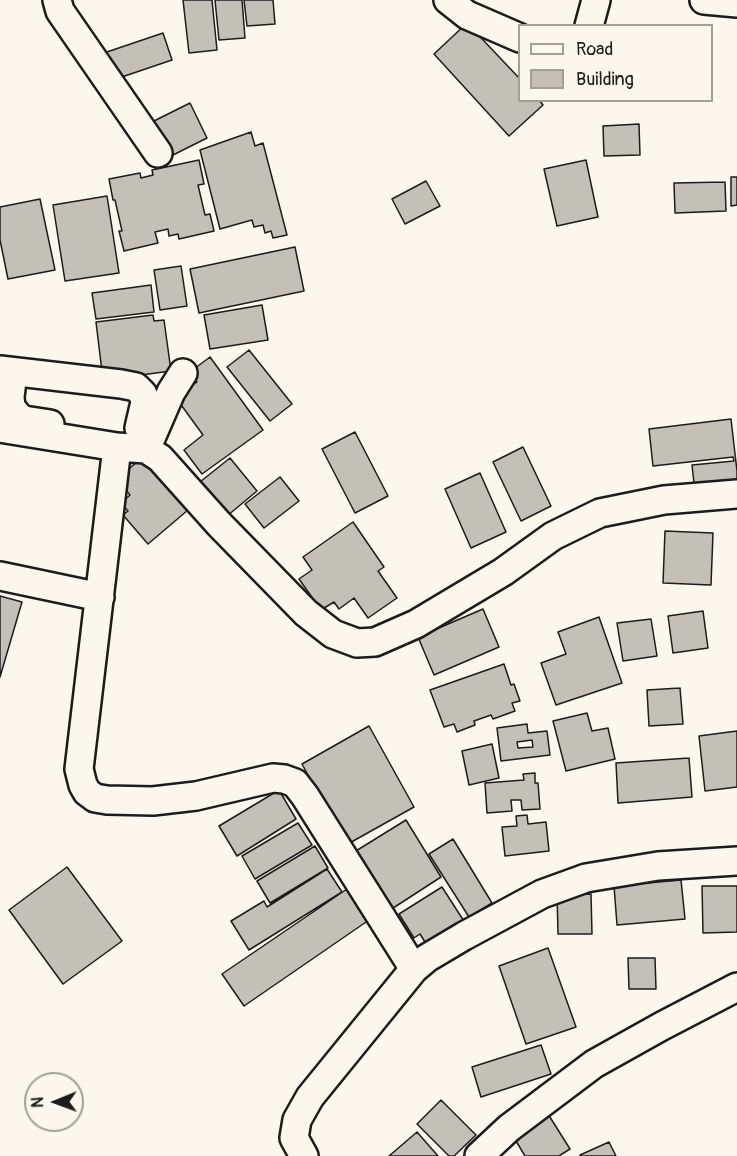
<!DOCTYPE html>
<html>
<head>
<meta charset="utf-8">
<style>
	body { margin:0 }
	#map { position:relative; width:737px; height:1156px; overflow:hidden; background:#fbf7ec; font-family:Pangolin,sans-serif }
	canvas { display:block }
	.legend { position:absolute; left:518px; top:24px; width:195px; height:78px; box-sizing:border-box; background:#fbf7ec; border:2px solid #a29f99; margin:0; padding:8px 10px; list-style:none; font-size:18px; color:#1c1c1c }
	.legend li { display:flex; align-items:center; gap:12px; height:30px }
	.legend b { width:30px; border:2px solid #a29f99 }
	.north { position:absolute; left:24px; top:1072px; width:60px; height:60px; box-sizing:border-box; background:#fbf7ec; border:2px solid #a29f99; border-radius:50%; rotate:269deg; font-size:16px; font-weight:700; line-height:24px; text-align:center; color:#1c1c1c }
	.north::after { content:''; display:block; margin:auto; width:21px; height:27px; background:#1c1c1c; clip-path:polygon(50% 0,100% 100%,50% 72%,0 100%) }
</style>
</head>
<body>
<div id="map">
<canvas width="737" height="1156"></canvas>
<ul class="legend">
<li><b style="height:8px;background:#fbf7ec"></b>Road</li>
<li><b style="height:16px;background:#c3c0b8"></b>Building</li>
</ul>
<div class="north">N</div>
</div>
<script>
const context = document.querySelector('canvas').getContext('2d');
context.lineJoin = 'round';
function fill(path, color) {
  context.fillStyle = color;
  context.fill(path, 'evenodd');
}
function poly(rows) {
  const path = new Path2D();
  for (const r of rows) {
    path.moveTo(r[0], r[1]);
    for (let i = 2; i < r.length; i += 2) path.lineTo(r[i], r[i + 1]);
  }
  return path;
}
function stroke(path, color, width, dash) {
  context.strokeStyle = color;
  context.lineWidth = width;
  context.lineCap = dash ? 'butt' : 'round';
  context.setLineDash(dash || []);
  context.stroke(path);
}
const building = poly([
	[183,0,212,0,217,50,189,53,183,0],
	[215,0,242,0,245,38,219,40,215,0],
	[244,0,273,0,275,24,247,26,244,0],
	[467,23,520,79,520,100,539,100,543,105,509,136,434,54,467,23],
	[163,33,172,60,110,81,101,54,163,33],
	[190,103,207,138,163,160,146,125,190,103],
	[639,124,640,155,604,156,603,126,639,124],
	[251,132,255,146,263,143,287,235,273,238,271,231,265,233,263,225,254,227,252,220,220,229,200,150,251,132],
	[199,160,204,184,198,185,205,215,210,214,214,231,179,239,178,234,169,236,168,229,155,232,158,243,124,251,119,231,122,231,115,200,113,200,109,179,140,173,141,178,153,175,152,170,199,160],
	[586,160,598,217,557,226,544,169,586,160],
	[731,177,737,177,737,205,731,206,731,177],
	[426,181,440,206,405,224,392,199,426,181],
	[725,182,726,211,675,213,674,183,725,182],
	[107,196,119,273,65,281,53,205,107,196],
	[40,199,55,270,8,279,0,240,0,207,40,199],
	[295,247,304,291,199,313,190,269,295,247],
	[181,266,187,306,160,310,154,270,181,266],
	[151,285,154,312,96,319,92,293,151,285],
	[262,305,268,340,210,349,204,315,262,305],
	[153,315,154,321,164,320,171,371,103,380,96,322,153,315],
	[249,350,292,404,270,421,227,367,249,350],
	[210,357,263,430,202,474,184,450,203,435,179,402,184,398,181,393,197,382,190,372,210,357],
	[731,419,737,471,737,487,695,492,692,465,734,461,733,457,653,466,649,429,731,419],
	[355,432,388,496,355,513,322,449,355,432],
	[523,447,551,506,521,521,493,462,523,447],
	[144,456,188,510,148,544,123,515,128,511,121,503,130,495,117,479,144,456],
	[230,458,257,491,227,516,200,482,230,458],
	[480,473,506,532,471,548,445,489,480,473],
	[280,477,299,501,264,528,245,504,280,477],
	[353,522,384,567,378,571,397,598,368,618,354,598,339,609,334,602,321,610,299,579,312,570,303,557,353,522],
	[665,531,713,533,711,585,663,583,665,531],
	[0,596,22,602,0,677,0,596],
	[483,609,499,647,434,675,418,637,483,609],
	[703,611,708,648,673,653,668,616,703,611],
	[599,617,622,683,556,705,541,663,566,654,558,632,599,617],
	[651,619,657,656,623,661,617,623,651,619],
	[504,664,511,685,514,684,520,701,512,703,515,711,493,719,491,715,474,721,475,725,457,732,454,724,444,727,430,690,504,664],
	[680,688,683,724,649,726,647,690,680,688],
	[587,713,592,731,608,728,615,759,566,771,553,721,587,713],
	[527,724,528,733,547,731,550,755,501,761,497,728,527,724],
	[532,740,533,747,518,748,517,742,532,740],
	[369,726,414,807,346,845,302,764,369,726],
	[737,731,737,787,705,791,699,736,737,731],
	[492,744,499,778,469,785,462,751,492,744],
	[689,758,692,797,618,803,616,763,689,758],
	[535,773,535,783,538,783,540,809,522,810,521,800,511,800,512,811,487,813,485,783,524,780,523,774,535,773],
	[279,790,296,819,237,856,219,826,279,790],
	[527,815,528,824,546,822,549,851,505,856,502,827,517,826,516,816,527,815],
	[406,820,441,877,387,912,351,854,406,820],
	[298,823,312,845,255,879,242,856,298,823],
	[453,839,492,903,469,917,429,854,453,839],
	[315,846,328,868,270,903,257,881,315,846],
	[67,867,122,941,63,984,9,910,67,867],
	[327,869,342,892,249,950,231,921,264,901,267,907,327,869],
	[681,880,685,919,617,925,614,886,681,880],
	[702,886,737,886,737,932,703,933,702,886],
	[442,887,469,929,430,950,420,934,414,938,399,914,442,887],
	[347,889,369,920,244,1006,222,974,347,889],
	[591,894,592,934,558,934,557,895,591,894],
	[548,948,576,1027,526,1044,499,966,548,948],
	[628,958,655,958,656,989,629,989,628,958],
	[541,1045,551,1074,481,1097,472,1067,541,1045],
	[441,1100,476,1135,454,1156,449,1156,417,1124,441,1100],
	[548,1114,570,1149,559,1156,525,1156,513,1136,548,1114],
	[417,1132,438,1156,389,1156,417,1132],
	[609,1142,616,1156,581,1156,580,1155,609,1142]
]);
fill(building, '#c3c0b8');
stroke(building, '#1c1c1c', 1.5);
const minor = poly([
	[57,0,60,11,158,153],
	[448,0,467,15,520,38],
	[704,0,737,3],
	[589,26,596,0],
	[0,370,121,384,136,387,143,394,145,402,139,428,154,431],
	[13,372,10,397,11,407,18,416,24,420,50,424],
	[0,428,117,447,146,449,160,458,219,524,306,613,333,634,357,643,375,642,416,624,503,572,553,536,600,513,664,500,737,494],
	[148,445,171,392,183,373],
	[117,447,79,769,83,785,87,792,95,798,107,800,153,801,196,796,273,778,284,779,295,783,305,796,414,969],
	[0,576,100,597],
	[304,1156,294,1138,297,1120,310,1097,414,969,427,958,464,936,542,894,586,878,658,866,737,861],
	[479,1156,509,1128,594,1064,662,1026,737,987]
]);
stroke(minor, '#1c1c1c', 32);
stroke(minor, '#fbf7ec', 27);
</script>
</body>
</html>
